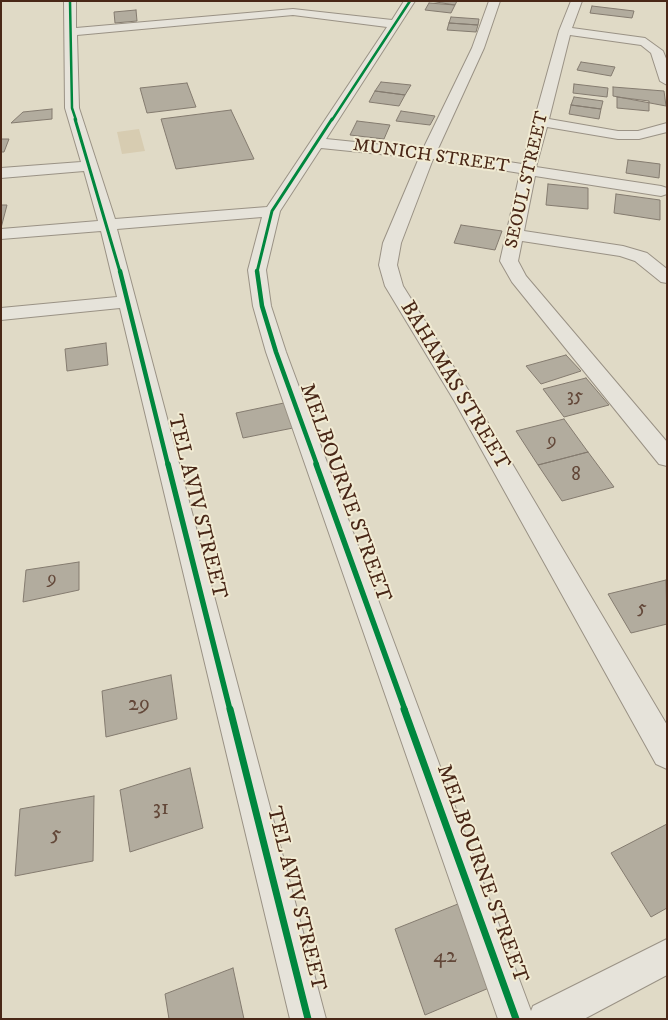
<!DOCTYPE html>
<html>
<head>
<meta charset="utf-8">
<style>
	body { margin:0 }
	#map { position:relative; width:668px; height:1020px; overflow:hidden; background:#e0dac6; font-family:"IM FELL DW Pica",serif }
	canvas { display:block }
	.frame { position:absolute; inset:0; border:2px solid #492717; pointer-events:none }
</style>
</head>
<body>
<div id="map">
<canvas width="668" height="1020"></canvas>
<div class="frame"></div>
</div>
<script>
const context = document.querySelector('canvas').getContext('2d');
context.lineJoin = 'round';
function fill(path, color) {
  context.fillStyle = color;
  context.fill(path, 'evenodd');
}
function poly(rows) {
  const path = new Path2D();
  for (const r of rows) {
    path.moveTo(r[0], r[1]);
    for (let i = 2; i < r.length; i += 2) path.lineTo(r[i], r[i + 1]);
  }
  return path;
}
function stroke(path, color, width, dash) {
  context.strokeStyle = color;
  context.lineWidth = width;
  context.lineCap = dash ? 'butt' : 'round';
  context.setLineDash(dash || []);
  context.stroke(path);
}
function write(font, color, halo, rows, align = 'center') {
  context.font = font + ' "IM FELL DW Pica",serif';
  context.lineWidth = 4;
  context.setLineDash([]);
  context.textBaseline = 'middle';
  context.strokeStyle = halo;
  context.fillStyle = color;
  for (const [text, x, y, turn = 0] of rows) {
    context.save();
    context.translate(x, y);
    context.rotate((+turn || 0) * Math.PI / 180);
    context.textAlign = isNaN(turn) ? turn : align;
    if (halo) context.strokeText(text, 0, 0);
    context.fillText(text, 0, 0);
    context.restore();
  }
}
fill(poly([
	[139,129,145,151,122,154,117,132]
]), '#d7ccb1');
const building = poly([
	[430,1,457,1,455,5,430,1],
	[429,3,455,5,451,13,425,10,429,3],
	[592,6,634,11,632,18,590,13,592,6],
	[136,10,137,21,115,23,114,12,136,10],
	[451,17,479,19,478,25,449,23,451,17],
	[449,23,478,25,476,32,447,30,449,23],
	[581,62,615,67,611,76,577,70,581,62],
	[381,82,411,85,405,95,375,91,381,82],
	[187,83,196,107,147,113,140,88,187,83],
	[574,84,608,88,607,97,573,93,574,84],
	[613,87,664,91,666,106,613,96,613,87],
	[375,91,405,95,399,106,369,102,375,91],
	[574,97,603,101,601,109,571,105,574,97],
	[617,97,649,101,649,111,617,108,617,97],
	[571,105,601,109,599,119,569,114,571,105],
	[52,109,52,119,11,123,23,112,52,109],
	[231,110,254,159,176,169,161,119,231,110],
	[401,111,435,116,430,125,396,121,401,111],
	[357,121,390,125,384,139,350,135,357,121],
	[1,139,9,139,4,152,1,152,1,139],
	[628,160,660,164,659,178,626,173,628,160],
	[548,184,588,188,588,209,546,205,548,184],
	[616,194,660,200,660,220,614,213,616,194],
	[1,205,7,205,1,228,1,205],
	[461,225,502,231,495,250,454,243,461,225],
	[106,343,108,365,67,371,65,349,106,343],
	[566,355,581,371,541,384,526,366,566,355],
	[586,378,609,405,564,417,543,389,586,378],
	[284,403,293,428,243,438,236,413,284,403],
	[564,419,588,452,538,465,516,431,564,419],
	[588,452,614,487,562,501,538,465,588,452],
	[79,562,79,590,23,602,26,570,79,562],
	[666,580,667,624,631,633,608,594,666,580],
	[171,675,177,719,106,737,102,691,171,675],
	[190,768,203,828,130,852,120,790,190,768],
	[94,796,93,861,15,876,20,809,94,796],
	[667,824,667,908,651,917,611,853,667,824],
	[463,902,496,985,425,1015,395,929,463,902],
	[233,968,244,1019,169,1019,165,994,233,968]
]);
fill(building, '#b2ac9e');
stroke(building, '#847b6f', 1);
const street = poly([
	[64,1,76,1,76,28,293,9,392,20,404,1,415,1,326,139,423,149,472,48,489,1,500,1,484,48,437,151,522,164,559,31,571,1,582,1,572,28,645,38,663,51,667,61,667,85,660,81,651,53,641,45,570,35,549,119,618,131,638,131,667,123,667,132,639,139,618,139,547,127,536,167,661,186,667,188,667,194,661,196,535,176,524,231,623,246,647,253,667,269,667,283,661,282,635,261,620,256,522,241,518,261,526,276,667,442,667,466,659,464,512,282,500,261,520,173,433,159,401,243,397,265,403,286,472,396,667,725,667,769,656,764,455,402,385,286,379,265,383,243,419,158,321,148,280,211,266,270,271,306,286,352,531,1011,533,1006,667,939,667,975,584,1019,498,1019,266,352,253,306,248,270,262,217,117,229,326,1019,290,1019,120,308,1,320,1,308,117,297,101,231,1,239,1,229,98,221,84,171,1,178,1,168,81,162,65,108,64,1],
	[293,15,387,27,267,207,115,219,79,108,77,35,293,15]
]);
stroke(street, '#9a9285', 2);
fill(street, '#e6e3da');
stroke(poly([
	[70,1,72,108,76,120],
	[332,120,410,1]
]), '#00873e', 2.5);
stroke(poly([
	[75,119,120,272],
	[257,272,272,211,332,119]
]), '#00873e', 3);
stroke(poly([
	[120,271,168,465],
	[257,271,262,306,276,352,317,465]
]), '#00873e', 4.5);
stroke(poly([
	[168,464,230,710],
	[316,464,405,710]
]), '#00873e', 5.5);
stroke(poly([
	[230,709,308,1019],
	[404,709,516,1019]
]), '#00873e', 7);
write('18px', '#492717', '#f1ebd3', [
	["MUNICH STREET",431,157,8],
	["SEOUL STREET",528,180,-77]
]);
write('19px', '#634839', null, [
	["35",575,397],
	["9",552,442],
	["8",576,476],
	["9",52,580],
	["5",642,609]
]);
write('21px', '#492717', '#f1ebd3', [
	["BAHAMAS STREET",454,386,59],
	["MELBOURNE STREET",344,493,70],
	["TEL AVIV STREET",196,507,76],
	["MELBOURNE STREET",481,874,70],
	["TEL AVIV STREET",295,899,76]
]);
write('22px', '#634839', null, [
	["29",139,705],
	["31",161,809],
	["5",56,835],
	["42",445,957]
]);
</script>
</body>
</html>
